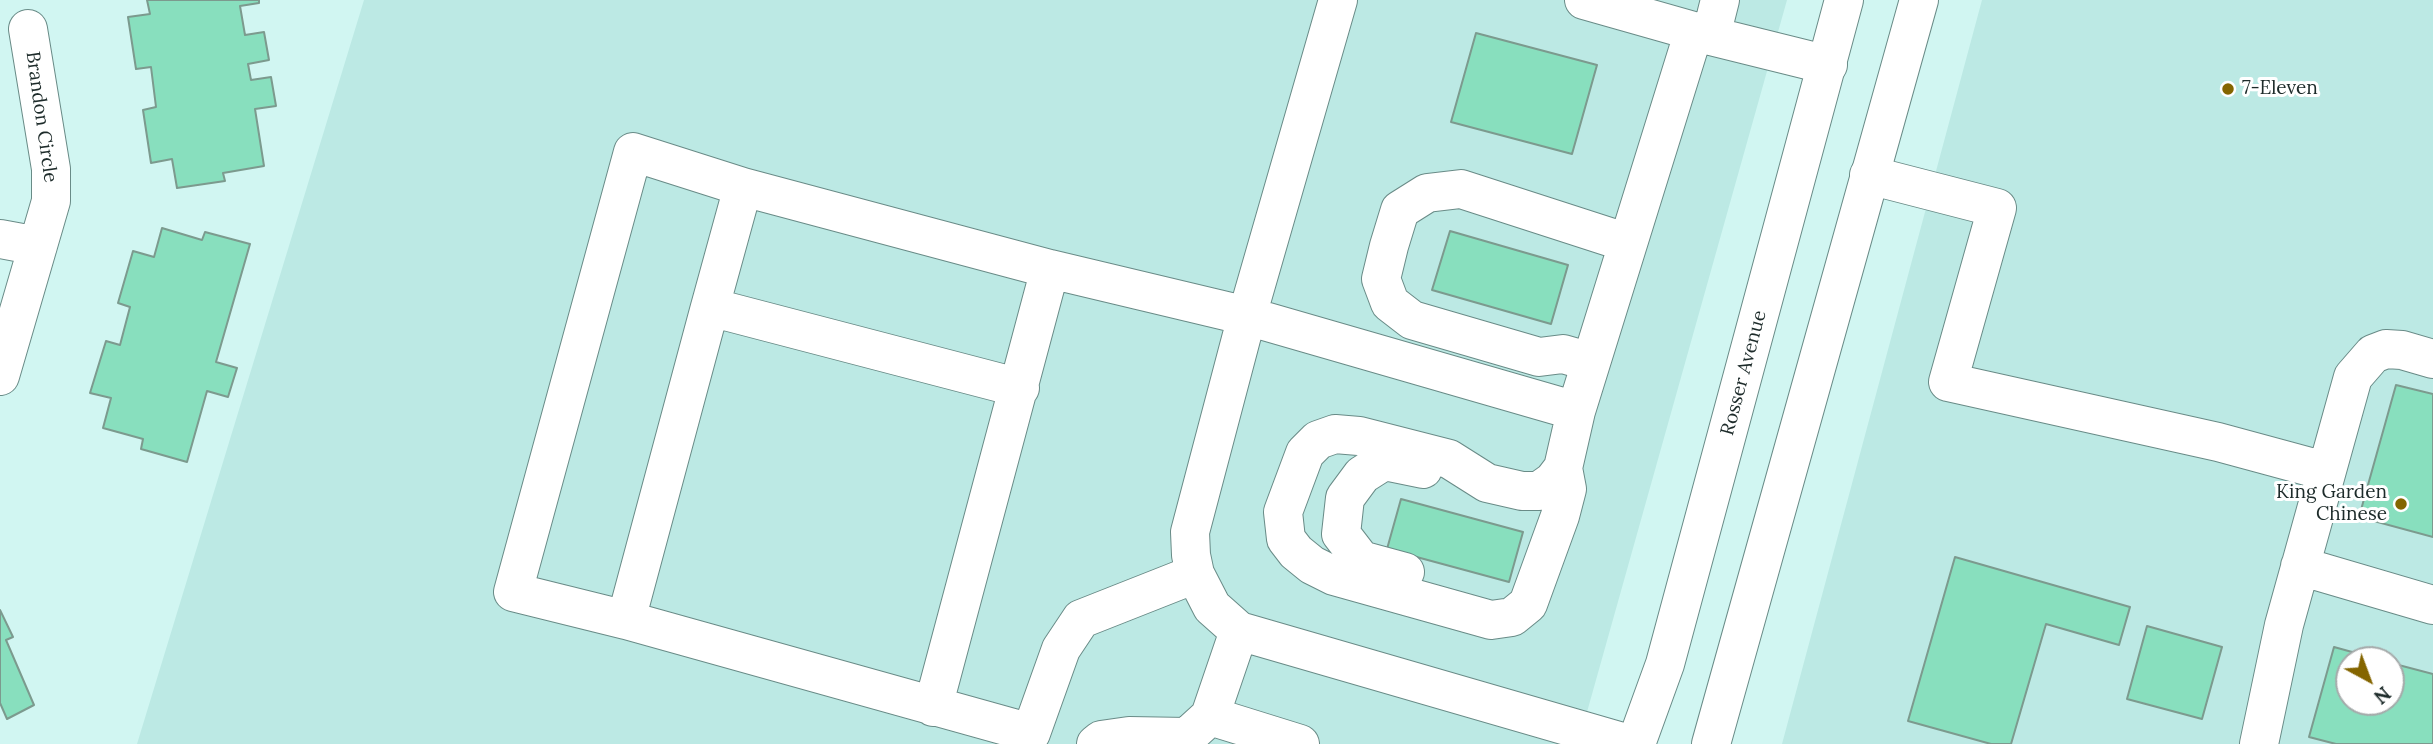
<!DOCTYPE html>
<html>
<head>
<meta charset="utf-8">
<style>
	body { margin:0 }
	#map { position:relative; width:2433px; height:744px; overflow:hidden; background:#d1f6f2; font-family:Lora,serif }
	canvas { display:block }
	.north { position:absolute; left:2335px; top:646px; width:70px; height:70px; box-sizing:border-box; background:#fff; border:2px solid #a5aaaa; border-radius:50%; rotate:139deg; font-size:19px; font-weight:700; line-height:28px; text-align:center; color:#1d2b2a }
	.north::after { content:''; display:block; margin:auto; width:24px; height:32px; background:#846500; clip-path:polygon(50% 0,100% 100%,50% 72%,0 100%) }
</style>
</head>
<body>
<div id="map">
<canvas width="2433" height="744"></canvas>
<div class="north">N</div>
</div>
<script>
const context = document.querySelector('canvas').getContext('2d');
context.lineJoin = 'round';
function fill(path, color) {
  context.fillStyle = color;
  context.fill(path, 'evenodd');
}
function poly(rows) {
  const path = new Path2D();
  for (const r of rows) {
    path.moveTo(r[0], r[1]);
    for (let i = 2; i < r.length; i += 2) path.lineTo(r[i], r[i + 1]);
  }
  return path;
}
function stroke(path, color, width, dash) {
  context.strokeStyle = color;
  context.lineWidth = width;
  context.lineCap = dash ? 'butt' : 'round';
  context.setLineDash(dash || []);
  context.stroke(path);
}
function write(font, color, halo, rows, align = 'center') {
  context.font = font + ' Lora,serif';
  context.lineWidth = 6;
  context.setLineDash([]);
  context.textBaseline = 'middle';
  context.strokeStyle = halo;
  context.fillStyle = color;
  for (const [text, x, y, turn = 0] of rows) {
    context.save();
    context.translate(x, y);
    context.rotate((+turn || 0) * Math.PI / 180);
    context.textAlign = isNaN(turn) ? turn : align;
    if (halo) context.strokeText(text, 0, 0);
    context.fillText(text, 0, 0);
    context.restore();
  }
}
fill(poly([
	[364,0,1787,0,1578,744,137,744],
	[1982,0,2433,0,2433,744,1782,744],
	[2349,660,2391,660,2391,702,2349,702]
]), '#bce9e4');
const building = poly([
	[147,0,259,0,259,3,240,6,245,35,264,32,269,60,248,64,251,80,271,77,276,106,255,109,264,166,223,173,225,181,177,188,172,159,151,163,143,110,156,107,151,67,136,69,128,17,150,14,147,0],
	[1476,33,1597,65,1572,154,1451,122,1476,33],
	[162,228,202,240,205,232,250,244,216,362,237,368,228,397,207,391,187,462,141,449,143,439,103,428,111,398,90,393,106,341,120,345,130,307,118,303,133,251,154,257,162,228],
	[1450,231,1568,265,1551,324,1432,290,1450,231],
	[2396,385,2433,394,2433,537,2359,517,2396,385],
	[1401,499,1523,532,1509,582,1387,549,1401,499],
	[1955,557,2130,607,2119,645,2046,624,2011,744,1991,744,1908,721,1955,557],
	[0,610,13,637,6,640,34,705,7,719,0,703,0,610],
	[2147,626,2222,647,2202,719,2127,699,2147,626],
	[2334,647,2381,660,2349,660,2349,702,2391,702,2391,663,2433,674,2433,744,2336,744,2309,737,2334,647]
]);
fill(building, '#88dfbe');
stroke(building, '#7c9a8e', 2);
const minor = poly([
	[1338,0,1247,316,1190,532,1191,555,1195,574,1212,607,1239,631,1629,744],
	[1584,0,1711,36,1828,65],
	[1711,36,1720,0],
	[1869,175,1997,208,1948,382,2218,442,2325,471],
	[0,239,38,246],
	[710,307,743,187],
	[1591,362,1563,354,1539,357,1412,320,1390,303,1381,279,1389,246,1400,210,1427,193,1461,189,1628,243],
	[0,376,51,201,51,169,28,29],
	[1563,468,1553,481,1539,491,1522,491,1487,483,1449,459,1359,436,1335,434,1318,440,1305,453,1283,512,1286,539,1296,552,1312,565,1334,576,1491,620,1512,617,1528,604,1560,516,1567,489,1563,468,1576,411],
	[2300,566,2433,605],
	[1405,572,1361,560,1341,534,1345,498,1362,475,1384,461,1423,469],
	[1195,574,1081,619,1061,649,1031,733,626,620,513,592,633,152,743,187,1050,269,1247,316,1576,411,1694,31],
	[626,620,710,307,1020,388],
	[933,707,1050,269],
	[1210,716,1300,744],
	[1096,744,1101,740,1129,736,1187,737],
	[1185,744,1187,737,1210,716,1239,631],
	[2259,744,2284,625,2353,377,2373,354,2386,349,2402,350,2433,359]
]);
const major = poly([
	[1636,744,1665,664,1844,0],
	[1711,744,1919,0]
]);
stroke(minor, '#698b87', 40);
stroke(major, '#698b87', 40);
stroke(minor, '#fff', 38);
stroke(major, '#fff', 38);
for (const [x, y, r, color] of [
	[2228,89,7,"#846500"],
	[2401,504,7,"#846500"]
]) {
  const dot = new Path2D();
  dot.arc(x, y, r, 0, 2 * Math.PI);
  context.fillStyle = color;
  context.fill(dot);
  stroke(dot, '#fff', 2.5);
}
write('19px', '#1d2b2a', '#fff', [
	["7-Eleven",2242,89],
	["King Garden",2387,493,"right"],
	["Chinese",2387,515,"right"]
], 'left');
write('19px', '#1d2b2a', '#fff', [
	["Brandon Circle",41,117,82],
	["Rosser Avenue",1744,373,-75]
]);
</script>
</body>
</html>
